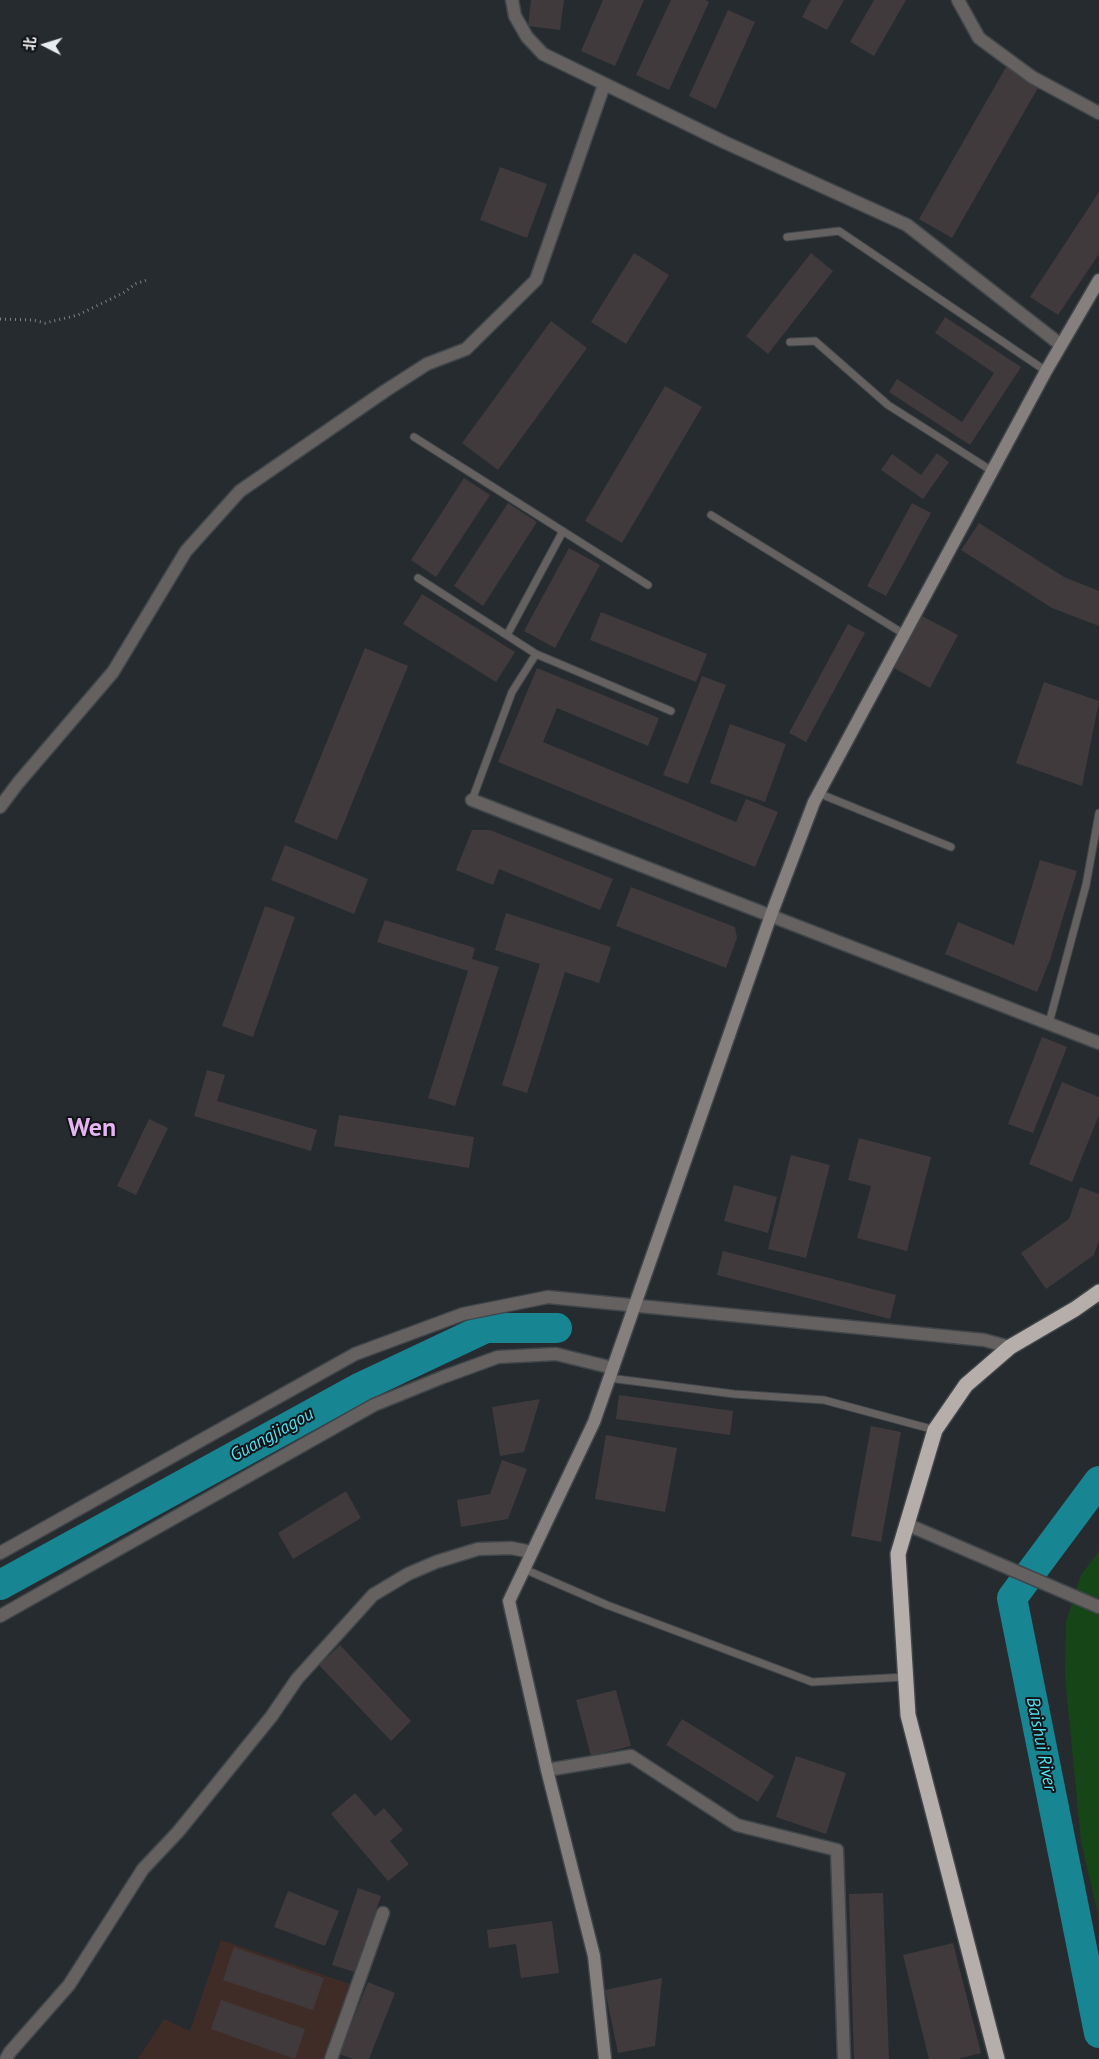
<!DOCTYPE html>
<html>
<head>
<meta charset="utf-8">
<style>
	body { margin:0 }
	#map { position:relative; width:1099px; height:2059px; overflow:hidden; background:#262b2f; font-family:"PT Sans","Noto Sans SC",sans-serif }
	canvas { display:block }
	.north { position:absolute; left:20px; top:20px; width:50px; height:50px; -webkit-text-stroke:4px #111315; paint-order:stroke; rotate:275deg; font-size:14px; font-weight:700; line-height:20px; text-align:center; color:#eaedf0 }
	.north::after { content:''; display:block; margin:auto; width:18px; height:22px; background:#eaedf0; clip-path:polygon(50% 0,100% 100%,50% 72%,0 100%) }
</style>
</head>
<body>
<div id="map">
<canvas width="1099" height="2059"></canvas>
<div class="north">北</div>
</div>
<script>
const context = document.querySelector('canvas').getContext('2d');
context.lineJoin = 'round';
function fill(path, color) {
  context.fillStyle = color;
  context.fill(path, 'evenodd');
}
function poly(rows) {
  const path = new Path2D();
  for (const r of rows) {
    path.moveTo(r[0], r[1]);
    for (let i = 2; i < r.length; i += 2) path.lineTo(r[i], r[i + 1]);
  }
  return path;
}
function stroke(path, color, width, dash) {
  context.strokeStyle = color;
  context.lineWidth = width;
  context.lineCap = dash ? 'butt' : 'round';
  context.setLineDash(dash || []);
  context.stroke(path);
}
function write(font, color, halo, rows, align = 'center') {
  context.font = font + ' "PT Sans",sans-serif';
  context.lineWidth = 4;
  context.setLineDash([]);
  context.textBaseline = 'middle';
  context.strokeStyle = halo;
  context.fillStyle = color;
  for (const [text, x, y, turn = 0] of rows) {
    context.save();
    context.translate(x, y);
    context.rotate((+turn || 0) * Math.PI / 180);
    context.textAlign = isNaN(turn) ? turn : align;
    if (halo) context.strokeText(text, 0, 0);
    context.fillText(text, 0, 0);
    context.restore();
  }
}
fill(poly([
	[221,1940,350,1984,324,2059,138,2059,164,2019,190,2031]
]), '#3f2c27');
fill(poly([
	[1099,1551,1099,1918,1081,1842,1065,1677,1066,1622,1081,1575]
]), '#164618');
stroke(poly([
	[1099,1481,1012,1598,1099,2033],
	[0,1585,361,1387,486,1328,557,1328]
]), '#188593', 30);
fill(poly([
	[531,0,564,0,560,30,528,26],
	[603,0,644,0,615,66,581,51],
	[671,0,705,0,709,2,669,90,636,75],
	[811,0,844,0,827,30,802,17],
	[874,0,906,0,874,56,850,42],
	[728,10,755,22,716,109,689,96],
	[1006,67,1039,86,952,238,919,219],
	[500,167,547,184,527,238,480,220],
	[1099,192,1099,254,1058,315,1030,297],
	[634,253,669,275,626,344,591,322],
	[811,253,833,271,768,354,746,336],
	[945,317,1021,367,970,445,889,392,897,379,962,422,994,373,935,333],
	[551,321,587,348,498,470,462,443],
	[665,386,702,407,622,543,585,521],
	[937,453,949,462,923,499,881,470,892,454,921,475],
	[464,478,490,495,436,577,411,560],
	[508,503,537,522,483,606,454,586],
	[912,503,931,513,886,596,867,586],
	[979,523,1064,577,1099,591,1099,626,1052,608,961,550],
	[569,548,600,565,555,648,524,631],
	[422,594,515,652,496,682,403,624],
	[601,612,707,654,696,682,590,640],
	[922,616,958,635,930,688,894,668],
	[848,624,865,633,806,742,789,733],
	[365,648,408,666,337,840,294,822],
	[537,668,659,718,648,746,557,708,543,742,736,822,746,799,778,812,755,867,498,762],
	[702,676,726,685,688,784,663,775],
	[1044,682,1099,701,1082,786,1016,763],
	[730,724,786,744,765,802,710,783],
	[472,830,490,830,613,879,600,910,499,869,493,885,456,870],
	[285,845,368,879,354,914,271,880],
	[1040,860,1077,871,1050,960,1037,992,945,954,958,922,1014,945],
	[631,887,735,927,737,938,726,968,616,926],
	[265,906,295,917,253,1037,222,1026],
	[506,913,611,947,599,983,565,972,527,1093,502,1085,540,964,495,950],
	[385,920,475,948,472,959,499,967,455,1106,428,1098,468,971,377,942],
	[1042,1037,1067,1047,1033,1133,1008,1124],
	[207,1070,225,1075,217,1101,317,1130,311,1151,194,1116],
	[1062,1082,1099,1097,1099,1115,1072,1182,1029,1164],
	[339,1115,474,1137,469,1168,334,1146],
	[149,1119,168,1128,136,1195,117,1186],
	[859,1138,931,1157,907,1251,857,1238,871,1186,848,1180],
	[791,1155,830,1165,806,1258,768,1249],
	[734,1185,777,1197,768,1233,724,1221],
	[1080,1187,1099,1194,1099,1240,1094,1255,1046,1289,1021,1253,1069,1219],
	[723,1251,896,1295,890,1319,717,1275],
	[619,1395,733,1411,730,1435,616,1419],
	[540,1399,524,1452,500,1456,492,1407],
	[871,1426,901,1432,881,1542,851,1536],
	[606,1435,677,1448,665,1512,595,1499],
	[502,1460,527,1469,508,1519,461,1527,457,1500,490,1494],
	[346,1491,361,1518,293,1559,278,1533],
	[340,1645,411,1721,391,1741,319,1665],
	[616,1690,631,1746,591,1756,576,1700],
	[682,1719,774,1776,758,1802,666,1745],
	[796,1756,846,1773,826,1834,776,1817],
	[355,1793,375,1816,384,1808,403,1830,390,1841,409,1864,388,1881,331,1814],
	[358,1888,381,1896,355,1972,332,1965],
	[288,1891,339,1911,325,1946,274,1927],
	[883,1893,889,2059,854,2059,849,1894],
	[552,1921,559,1973,521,1978,516,1944,489,1948,487,1930],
	[953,1943,981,2053,957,2059,929,2059,903,1955],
	[234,1947,324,1978,313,2010,223,1980],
	[662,1978,655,2046,618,2053,605,1990],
	[368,1982,395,1993,369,2059,353,2059,339,2054],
	[221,2000,305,2029,295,2059,211,2029]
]), '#403a3d');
const lane = poly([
	[787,237,839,231,1046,371],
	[790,342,815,341,888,405,992,471],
	[414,437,648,585],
	[711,515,904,634],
	[418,578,536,654,671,711],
	[507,635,563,531],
	[818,793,951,847],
	[472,800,512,692,536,654],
	[1049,1023,1086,885,1099,813],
	[609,1378,734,1394,824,1400,935,1430],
	[524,1569,607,1605,812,1682,906,1677]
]);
const street = poly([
	[512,0,515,16,527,37,543,54,724,142,907,225,1061,345],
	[958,0,979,38,1032,77,1099,113],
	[472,800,1099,1043],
	[0,807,18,783,113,672,186,551,240,491,385,391,427,364,466,349,536,280,604,85],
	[906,1524,1099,1607],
	[0,1553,355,1354,463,1314,548,1297,984,1340,1010,1347],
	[0,1616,374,1405,443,1377,498,1357,556,1354,613,1368],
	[547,1770,631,1756,737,1825,837,1850,844,2059],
	[6,2059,10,2052,69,1985,143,1869,178,1832,220,1780,271,1717,297,1679,373,1595,408,1574,436,1562,478,1549,511,1548,532,1552],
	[331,2059,383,1913]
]);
const secondary = poly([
	[605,2059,594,1956,547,1770,509,1601,594,1422,771,915,814,802,1046,371,1099,280]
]);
const highway = poly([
	[997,2059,908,1715,898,1554,935,1430,966,1385,1010,1347,1075,1309,1099,1292]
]);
stroke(lane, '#41464a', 9);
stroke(street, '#41464a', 15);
stroke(secondary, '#41464a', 15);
stroke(highway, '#41464a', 18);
stroke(poly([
	[0,319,33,320,45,323,78,315,125,292,135,284,147,280]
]), '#7d8185', 3, [1, 4]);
stroke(lane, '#656160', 7);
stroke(street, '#656160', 12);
stroke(secondary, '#85807e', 12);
stroke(highway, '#b5aeaa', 15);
write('italic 18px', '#52e0f4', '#111315', [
	["Guangjiagou",272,1435,-29],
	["Baishui River",1041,1744,79]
]);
write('bold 26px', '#e5b5f3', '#111315', [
	["Wen",92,1129]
]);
</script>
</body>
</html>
